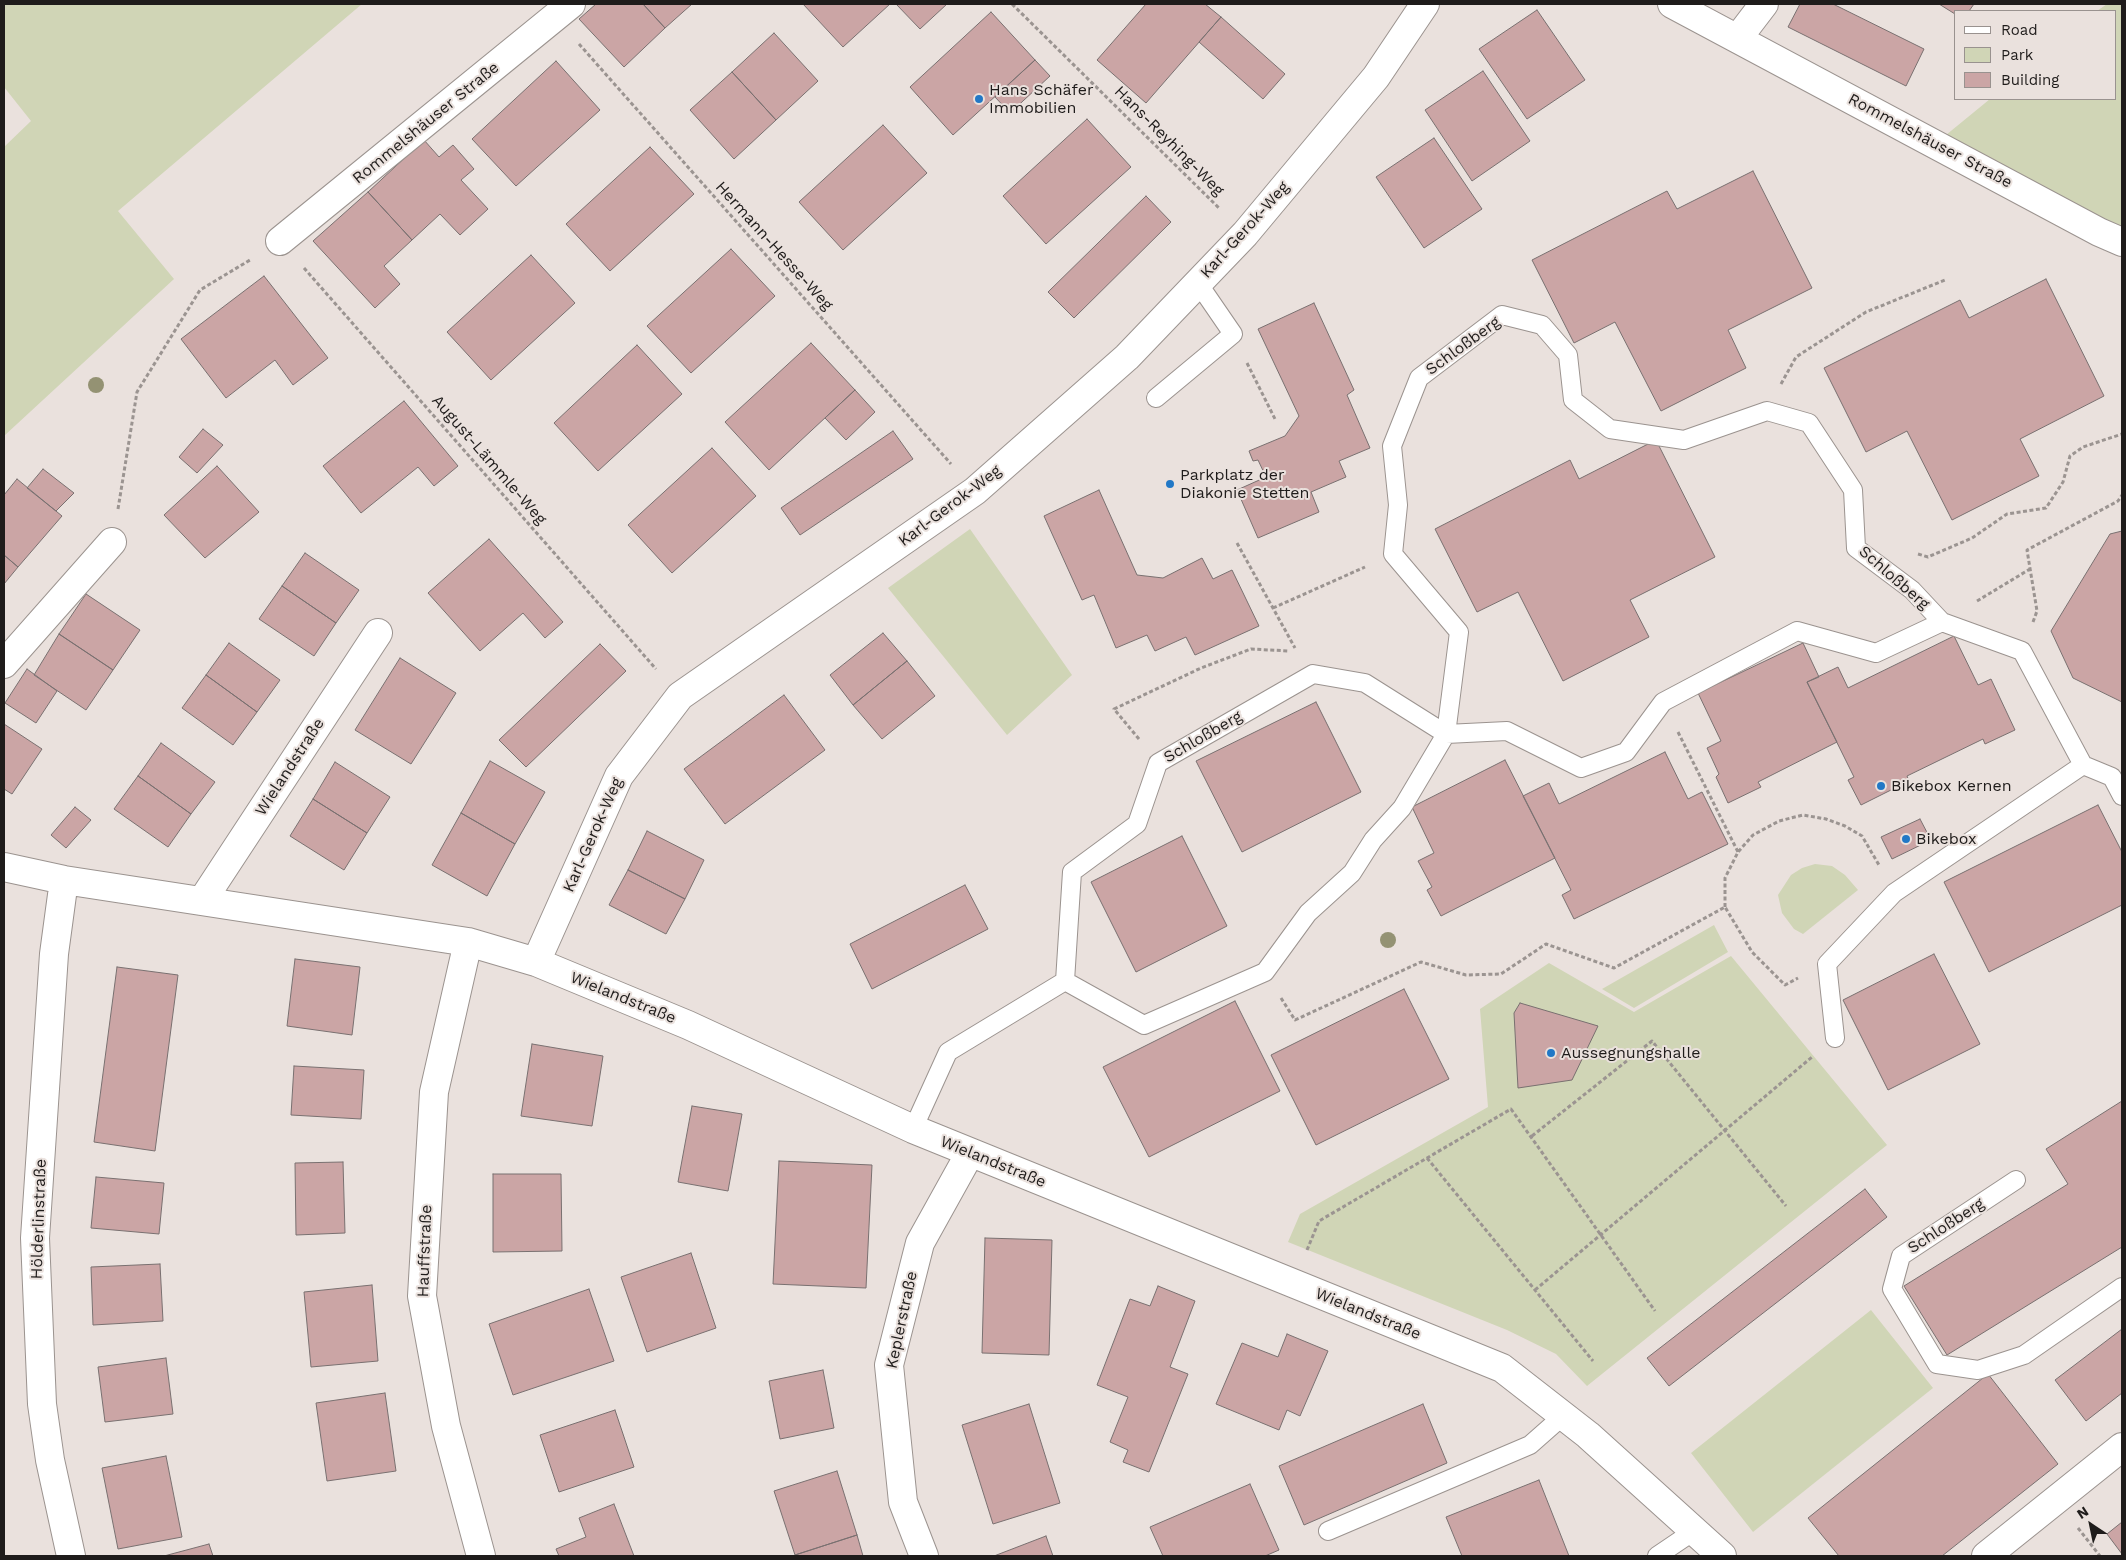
<!DOCTYPE html>
<html>
<head>
<meta charset="utf-8">
<style>
	body { margin:0 }
	#map { position:relative; width:2126px; height:1560px; overflow:hidden; background:#eae1dd; font-family:"Work Sans",sans-serif }
	canvas { display:block }
	.frame { position:absolute; inset:0; border:5px solid #1f1c1b; pointer-events:none }
	.legend { position:absolute; left:1954px; top:10px; width:162px; height:90px; box-sizing:border-box; background:#eae1dd; border:1px solid #99928f; margin:0; padding:6px 9px; list-style:none; font-size:15px; color:#1f1c1b }
	.legend li { display:flex; align-items:center; gap:10px; height:25px }
	.legend b { width:25px; border:1px solid #99928f }
	.north { position:absolute; left:2066px; top:1500px; width:50px; height:50px; -webkit-text-stroke:4px #eae1dd; paint-order:stroke; rotate:326deg; font-size:14px; font-weight:700; line-height:20px; text-align:center; color:#1f1c1b }
	.north::after { content:''; display:block; margin:auto; width:18px; height:22px; background:#1f1c1b; clip-path:polygon(50% 0,100% 100%,50% 72%,0 100%) }
</style>
</head>
<body>
<div id="map">
<canvas width="2126" height="1560"></canvas>
<div class="frame"></div>
<ul class="legend">
<li><b style="height:6px;background:#fff"></b>Road</li>
<li><b style="height:14px;background:#d0d5b6"></b>Park</li>
<li><b style="height:14px;background:#cba5a5"></b>Building</li>
</ul>
<div class="north">N</div>
</div>
<script>
const context = document.querySelector('canvas').getContext('2d');
context.lineJoin = 'round';
function fill(path, color) {
  context.fillStyle = color;
  context.fill(path, 'evenodd');
}
function poly(rows) {
  const path = new Path2D();
  for (const r of rows) {
    path.moveTo(r[0], r[1]);
    for (let i = 2; i < r.length; i += 2) path.lineTo(r[i], r[i + 1]);
  }
  return path;
}
function stroke(path, color, width, dash) {
  context.strokeStyle = color;
  context.lineWidth = width;
  context.lineCap = dash ? 'butt' : 'round';
  context.setLineDash(dash || []);
  context.stroke(path);
}
function write(font, color, halo, rows, align = 'center') {
  context.font = font + ' "Work Sans",sans-serif';
  context.lineWidth = 4;
  context.setLineDash([]);
  context.textBaseline = 'middle';
  context.strokeStyle = halo;
  context.fillStyle = color;
  for (const [text, x, y, turn = 0] of rows) {
    context.save();
    context.translate(x, y);
    context.rotate((+turn || 0) * Math.PI / 180);
    context.textAlign = isNaN(turn) ? turn : align;
    if (halo) context.strokeText(text, 0, 0);
    context.fillText(text, 0, 0);
    context.restore();
  }
}
fill(poly([
	[4,4,362,4,118,211,174,279,4,436,4,147,31,121,4,87],
	[2107,4,2122,4,2122,242,1935,144,1990,99,2115,99,2115,11,2097,11],
	[970,529,1072,675,1007,735,888,588],
	[1815,864,1832,866,1845,875,1858,890,1803,934,1794,929,1782,913,1778,895,1791,875,1802,868],
	[1714,925,1728,952,1634,1008,1602,989],
	[1731,956,1887,1145,1587,1386,1556,1354,1507,1330,1288,1242,1300,1214,1488,1107,1480,1009,1549,963,1634,1012],
	[1871,1310,1933,1388,1753,1532,1691,1453]
]), '#d0d5b6');
const building = poly([
	[596,4,643,4,665,28,624,67,579,19,596,4],
	[643,4,692,4,665,28,643,4],
	[803,4,890,4,843,47,803,4],
	[896,4,947,4,920,29,896,4],
	[1146,4,1205,4,1221,17,1146,103,1097,60,1146,4],
	[1800,4,1833,4,1924,49,1906,86,1788,27,1800,4],
	[1939,4,1974,4,1969,11,1955,11,1955,14,1939,4],
	[1537,10,1585,80,1527,119,1479,49,1537,10],
	[991,12,1035,60,953,135,910,87,991,12],
	[1221,17,1285,74,1263,99,1199,42,1221,17],
	[774,33,818,81,776,120,732,72,774,33],
	[1035,60,1050,76,1010,113,995,97,1035,60],
	[556,61,600,110,516,186,472,139,556,61],
	[1483,71,1530,141,1472,181,1425,110,1483,71],
	[732,72,776,120,734,159,690,110,732,72],
	[1087,119,1131,167,1046,244,1003,196,1087,119],
	[883,125,927,173,843,250,799,202,883,125],
	[1434,138,1482,209,1424,248,1376,177,1434,138],
	[424,140,439,157,453,145,474,169,461,180,488,209,460,235,440,214,412,240,368,192,424,140],
	[650,147,694,194,610,271,566,224,650,147],
	[1753,171,1812,288,1728,330,1746,368,1661,411,1615,322,1574,343,1532,260,1667,191,1677,209,1753,171],
	[368,192,412,240,384,266,400,284,375,308,313,241,368,192],
	[1146,196,1171,222,1074,318,1048,292,1146,196],
	[731,249,775,296,691,373,647,326,731,249],
	[531,255,575,303,491,380,447,332,531,255],
	[264,276,328,358,293,385,275,360,226,398,181,339,264,276],
	[2046,279,2104,396,2020,439,2039,476,1952,520,1907,431,1866,452,1824,368,1960,300,1969,318,2046,279],
	[1314,303,1354,390,1347,395,1370,448,1339,461,1346,477,1311,492,1319,512,1258,538,1237,490,1266,477,1258,460,1253,461,1249,451,1285,436,1299,416,1258,329,1314,303],
	[811,343,855,390,769,470,725,422,811,343],
	[637,345,682,394,598,471,554,423,637,345],
	[855,390,875,412,846,440,825,418,855,390],
	[404,401,458,466,434,486,418,467,361,513,323,466,404,401],
	[203,429,223,445,197,473,179,457,203,429],
	[893,431,913,459,800,535,781,508,893,431],
	[1656,440,1715,557,1630,600,1649,637,1563,681,1518,592,1477,612,1435,529,1570,460,1579,479,1656,440],
	[712,448,756,496,672,573,628,525,712,448],
	[217,466,259,512,205,558,164,515,217,466],
	[43,469,74,493,56,511,27,488,43,469],
	[17,479,62,516,18,567,4,555,4,495,17,479],
	[1099,490,1137,575,1163,578,1202,558,1213,579,1232,570,1259,626,1195,655,1186,637,1155,651,1147,635,1116,648,1094,595,1082,600,1044,516,1099,490],
	[2122,531,2122,702,2073,678,2051,631,2110,534,2122,531],
	[489,539,563,622,545,638,523,613,480,651,428,593,489,539],
	[305,553,359,590,336,623,282,586,305,553],
	[4,555,18,567,4,584,4,555],
	[282,586,336,623,314,656,259,619,282,586],
	[86,594,140,630,113,670,59,634,86,594],
	[883,633,907,661,853,705,830,675,883,633],
	[59,634,113,670,86,710,34,675,59,634],
	[1954,636,1978,685,1991,679,2015,730,1985,744,1983,739,1907,776,1909,781,1861,805,1848,780,1854,777,1807,682,1838,667,1848,688,1954,636],
	[229,643,280,680,257,712,206,675,229,643],
	[1803,643,1819,677,1807,682,1837,742,1758,782,1761,787,1728,803,1716,777,1719,774,1707,748,1721,741,1698,693,1803,643],
	[600,644,626,671,526,767,499,740,600,644],
	[400,658,456,693,411,764,355,730,400,658],
	[907,661,935,696,882,739,853,705,907,661],
	[27,669,57,691,36,723,5,703,27,669],
	[206,675,257,712,233,745,182,708,206,675],
	[784,695,825,750,725,824,684,769,784,695],
	[1316,702,1361,792,1242,852,1196,761,1316,702],
	[4,724,42,749,12,794,4,789,4,724],
	[161,743,215,782,191,814,138,776,161,743],
	[1665,752,1688,799,1702,792,1728,844,1574,919,1562,895,1571,890,1523,796,1549,783,1559,804,1665,752],
	[1505,760,1555,858,1441,916,1427,890,1432,887,1418,861,1434,853,1412,807,1505,760],
	[490,761,545,792,515,844,461,813,490,761],
	[335,762,390,797,367,833,313,799,335,762],
	[138,776,191,814,168,847,114,809,138,776],
	[313,799,367,833,344,870,290,836,313,799],
	[2098,805,2122,852,2122,905,1989,972,1944,882,2098,805],
	[75,807,91,820,66,848,51,835,75,807],
	[461,813,515,844,487,896,432,865,461,813],
	[1920,819,1931,840,1892,859,1881,837,1920,819],
	[647,831,704,860,685,899,628,870,647,831],
	[1182,836,1227,926,1136,972,1091,882,1182,836],
	[628,870,685,899,666,934,609,905,628,870],
	[965,885,988,929,872,989,850,944,965,885],
	[1934,954,1980,1044,1888,1090,1843,1000,1934,954],
	[295,959,360,967,352,1035,287,1026,295,959],
	[117,967,178,975,155,1151,94,1142,117,967],
	[1404,989,1449,1079,1316,1145,1271,1055,1404,989],
	[1235,1001,1280,1091,1149,1157,1103,1067,1235,1001],
	[1520,1003,1598,1026,1572,1080,1518,1088,1514,1013,1520,1003],
	[532,1044,603,1056,592,1126,521,1116,532,1044],
	[294,1066,364,1070,361,1119,291,1115,294,1066],
	[2122,1101,2122,1247,1947,1355,1904,1286,2068,1184,2046,1149,2122,1101],
	[692,1106,742,1114,728,1191,678,1182,692,1106],
	[779,1161,872,1165,866,1288,773,1284,779,1161],
	[343,1162,345,1233,296,1235,295,1163,343,1162],
	[493,1174,561,1174,562,1251,493,1252,493,1174],
	[96,1177,164,1183,159,1234,91,1228,96,1177],
	[1865,1189,1887,1217,1669,1386,1647,1358,1865,1189],
	[985,1238,1052,1240,1049,1355,982,1353,985,1238],
	[691,1253,716,1328,647,1352,621,1277,691,1253],
	[160,1264,163,1321,93,1325,91,1267,160,1264],
	[372,1285,378,1361,311,1367,304,1292,372,1285],
	[1158,1286,1195,1301,1170,1367,1188,1374,1149,1472,1123,1462,1128,1450,1110,1442,1128,1397,1097,1385,1130,1299,1150,1306,1158,1286],
	[589,1289,614,1361,513,1395,489,1324,589,1289],
	[2122,1329,2122,1393,2086,1421,2055,1380,2122,1329],
	[1287,1334,1328,1351,1300,1416,1287,1410,1279,1430,1216,1404,1242,1343,1278,1357,1287,1334],
	[166,1358,173,1414,105,1422,98,1367,166,1358],
	[823,1370,834,1428,780,1439,769,1381,823,1370],
	[1988,1374,2058,1464,1942,1556,1839,1556,1808,1518,1988,1374],
	[385,1393,396,1471,327,1481,316,1403,385,1393],
	[1029,1404,1060,1503,993,1524,962,1425,1029,1404],
	[1423,1404,1447,1463,1304,1525,1279,1466,1423,1404],
	[615,1410,634,1467,559,1492,540,1435,615,1410],
	[166,1456,182,1537,118,1549,102,1468,166,1456],
	[837,1471,857,1535,795,1555,774,1491,837,1471],
	[1539,1480,1569,1556,1462,1556,1446,1517,1539,1480],
	[1250,1484,1279,1550,1265,1556,1163,1556,1150,1527,1250,1484],
	[614,1504,634,1556,559,1556,556,1549,586,1537,579,1518,614,1504],
	[2122,1522,2122,1554,2107,1534,2122,1522],
	[857,1535,863,1556,795,1556,795,1555,857,1535],
	[1046,1536,1053,1556,994,1556,1046,1536],
	[209,1544,213,1556,164,1556,209,1544]
]);
fill(building, '#cba5a5');
stroke(building, '#797070', 1);
const lane = poly([
	[1156,398,1233,334,1198,283],
	[1065,981,1072,872,1137,824,1158,763,1313,674,1365,683,1446,734,1459,632,1393,554,1398,505,1392,446,1419,378,1502,315,1542,325,1568,355,1573,400,1610,429,1684,440,1767,411,1809,423,1853,490,1856,548,1912,590,1942,622],
	[1835,1038,1827,964,1894,893,2083,765],
	[913,1129,948,1052,1065,981,1144,1025,1265,972,1308,913,1352,873,1373,840,1402,808,1446,734,1507,731,1581,768,1626,752,1663,702,1797,631,1876,653,1942,622,2022,651,2083,765,2112,777,2122,796],
	[2016,1180,1901,1256,1892,1289,1937,1364,1978,1370,2024,1355,2122,1287],
	[1328,1531,1530,1445,1564,1415],
	[1657,1556,1694,1531]
]);
const street = poly([
	[1672,4,2099,232,2122,242],
	[1738,38,1764,4],
	[280,241,571,4],
	[4,664,112,542],
	[4,867,64,880,468,942,536,962,688,1025,913,1129,1502,1368,1588,1435,1722,1556],
	[64,880,54,954,35,1238,42,1404,50,1460,71,1556],
	[202,901,378,633],
	[468,942,434,1092,422,1296,446,1426,481,1556],
	[536,962,619,776,680,696,975,491,1127,357,1245,234,1376,77,1425,4],
	[924,1556,903,1502,889,1365,920,1243,970,1153],
	[1986,1556,2122,1447]
]);
stroke(lane, '#9b938f', 20);
stroke(street, '#9b938f', 30);
stroke(poly([
	[1012,4,1220,209],
	[579,44,951,464],
	[304,268,656,669],
	[1247,363,1276,421],
	[1781,384,1796,357,1866,312,1945,280],
	[118,509,137,392,200,290,250,260],
	[1237,543,1295,648],
	[1918,554,1928,557,1972,538,2007,514,2046,508,2063,482,2070,456,2083,447,2122,434],
	[1977,601,2030,569],
	[1273,608,1365,567],
	[2033,622,2037,611,2027,550,2118,501,2122,495],
	[1678,732,1738,852],
	[1139,739,1114,709,1201,668,1251,649,1289,651],
	[1725,907,1725,878,1738,852,1753,835,1779,821,1803,815,1826,819,1845,826,1862,836,1879,865],
	[1281,998,1295,1020,1421,962,1466,975,1501,974,1546,944,1614,968,1725,907,1752,952,1785,985,1798,978],
	[1532,1136,1652,1041,1786,1206],
	[1427,1158,1593,1361],
	[1307,1250,1319,1221,1511,1109,1655,1311],
	[1535,1290,1812,1057],
	[2078,1528,2100,1556]
]), '#9b9491', 3, [4, 2.5]);
stroke(lane, '#fff', 18);
stroke(street, '#fff', 28);
context.fillStyle = '#949273';
for (const [x, y] of [
	[96,385],
	[1388,940]
]) {
  context.beginPath();
  context.arc(x, y, 8, 0, 2 * Math.PI);
  context.fill();
}
for (const [x, y, r, color] of [
	[979,99,5,"#2278c6"],
	[1170,484,5,"#2278c6"],
	[1881,786,5,"#2278c6"],
	[1906,839,5,"#2278c6"],
	[1551,1053,5,"#2278c6"]
]) {
  const dot = new Path2D();
  dot.arc(x, y, r, 0, 2 * Math.PI);
  context.fillStyle = color;
  context.fill(dot);
  stroke(dot, '#eae1dd', 2);
}
write('16px', '#1f1c1b', '#eae1dd', [
	["Hans Schäfer",989,90],
	["Immobilien",989,108],
	["Parkplatz der",1180,475],
	["Diakonie Stetten",1180,493],
	["Bikebox Kernen",1891,786],
	["Bikebox",1916,839],
	["Aussegnungshalle",1561,1053]
], 'left');
write('16px', '#1f1c1b', '#eae1dd', [
	["Rommelshäuser Straße",426,123,-39],
	["Hans-Reyhing-Weg",1169,141,45],
	["Rommelshäuser Straße",1930,141,28],
	["Karl-Gerok-Weg",1245,230,-48],
	["Hermann-Hesse-Weg",774,246,48],
	["Schloßberg",1463,346,-36],
	["August-Lämmle-Weg",489,460,49],
	["Karl-Gerok-Weg",950,506,-37],
	["Schloßberg",1894,578,41],
	["Schloßberg",1203,737,-30],
	["Wielandstraße",290,767,-57],
	["Karl-Gerok-Weg",593,835,-66],
	["Wielandstraße",623,998,22],
	["Wielandstraße",993,1162,22],
	["Hölderlinstraße",39,1219,-88],
	["Schloßberg",1946,1226,-33],
	["Hauffstraße",425,1251,-88],
	["Wielandstraße",1368,1314,22],
	["Keplerstraße",902,1320,-78]
]);
</script>
</body>
</html>
